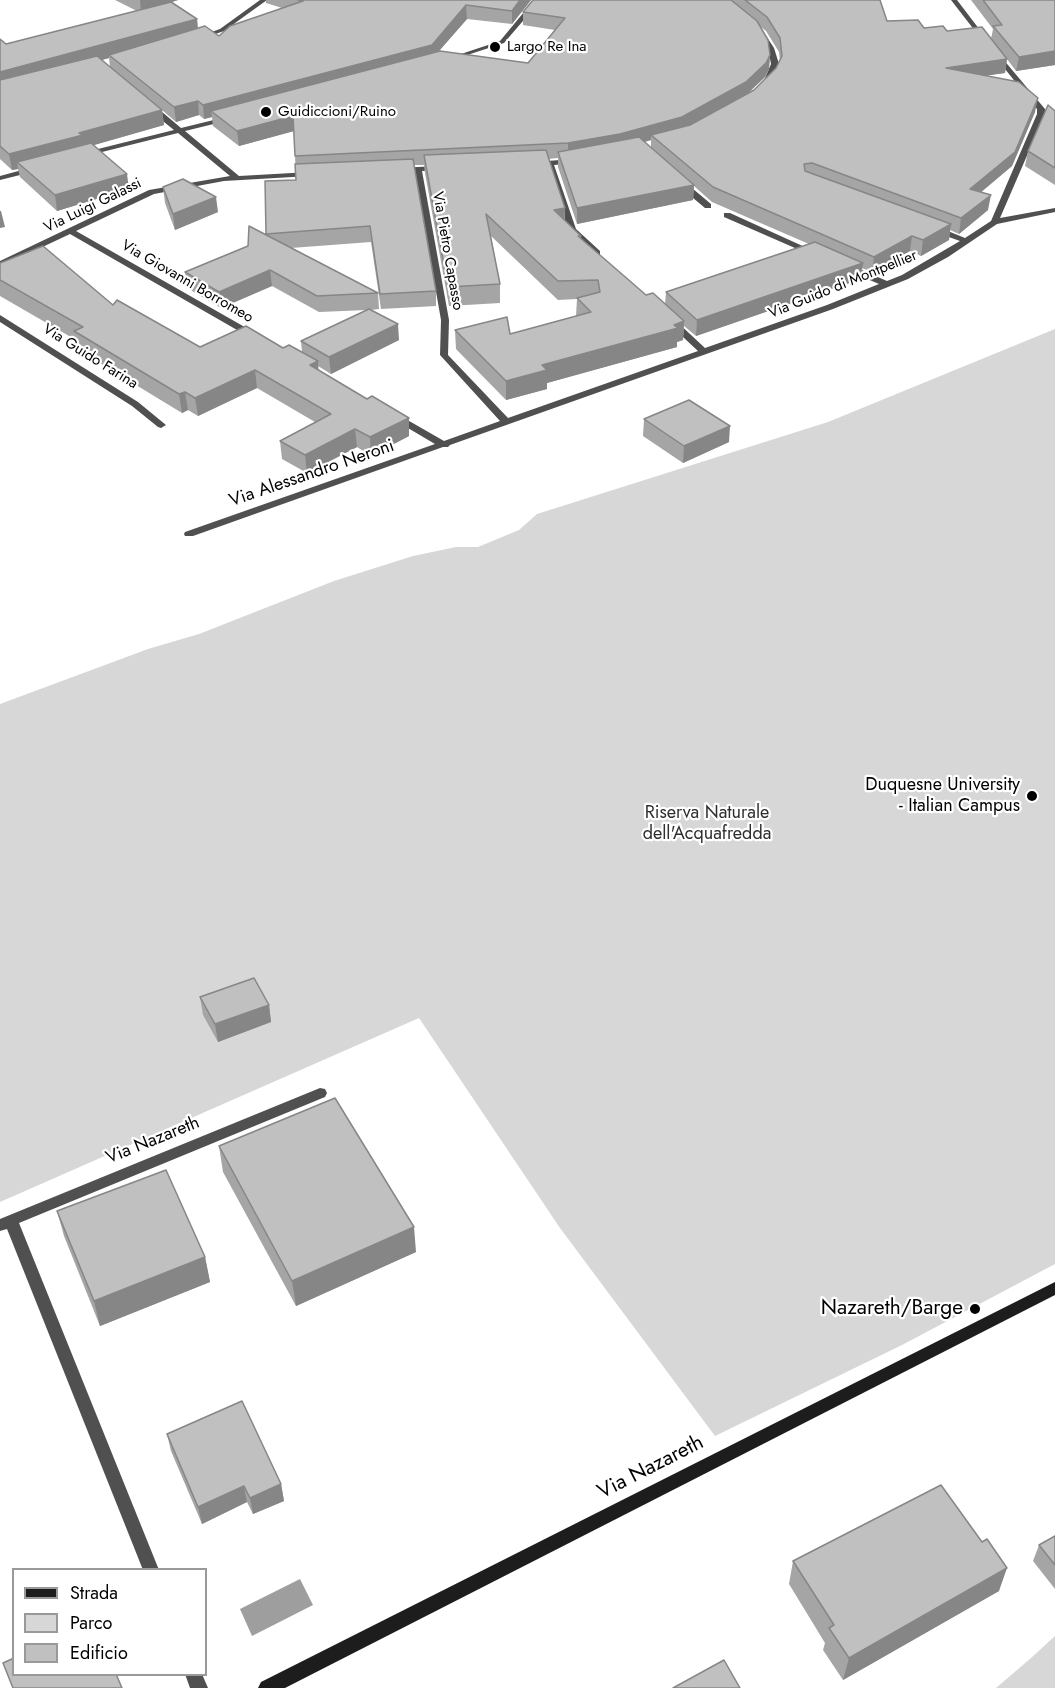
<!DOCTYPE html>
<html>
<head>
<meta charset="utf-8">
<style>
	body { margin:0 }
	#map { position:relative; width:1055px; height:1688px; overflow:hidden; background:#fff; font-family:Jost,sans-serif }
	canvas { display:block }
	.legend { position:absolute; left:12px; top:1568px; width:195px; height:108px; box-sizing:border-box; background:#fff; border:2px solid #999; margin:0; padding:8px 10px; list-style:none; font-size:18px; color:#000 }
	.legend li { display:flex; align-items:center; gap:12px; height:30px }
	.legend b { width:30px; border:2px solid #999 }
</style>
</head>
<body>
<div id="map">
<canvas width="1055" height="1688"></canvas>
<ul class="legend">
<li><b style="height:8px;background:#1d1d1d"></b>Strada</li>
<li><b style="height:16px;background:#d7d7d7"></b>Parco</li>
<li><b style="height:16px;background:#c0c0c0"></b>Edificio</li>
</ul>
</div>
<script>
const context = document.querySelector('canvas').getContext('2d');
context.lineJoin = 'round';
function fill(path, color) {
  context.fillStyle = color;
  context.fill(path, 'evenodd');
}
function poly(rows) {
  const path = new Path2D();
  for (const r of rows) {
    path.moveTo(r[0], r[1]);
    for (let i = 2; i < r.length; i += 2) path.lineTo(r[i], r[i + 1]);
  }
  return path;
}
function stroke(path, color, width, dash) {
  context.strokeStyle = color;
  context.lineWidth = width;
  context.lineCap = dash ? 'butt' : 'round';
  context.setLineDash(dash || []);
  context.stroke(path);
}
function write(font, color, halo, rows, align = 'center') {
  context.font = font + ' Jost,sans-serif';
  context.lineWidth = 4.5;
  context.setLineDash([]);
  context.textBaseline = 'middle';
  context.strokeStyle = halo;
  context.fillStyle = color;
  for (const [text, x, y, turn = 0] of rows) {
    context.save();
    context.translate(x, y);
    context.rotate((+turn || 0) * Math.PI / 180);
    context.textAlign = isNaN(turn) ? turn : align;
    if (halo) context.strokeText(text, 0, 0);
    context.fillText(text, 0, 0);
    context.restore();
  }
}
fill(poly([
	[1055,329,1055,1264,902,1345,715,1436,560,1228,419,1018,0,1202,0,704,148,649,199,634,334,581,413,556,456,547,478,547,519,530,537,514,828,422],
	[1055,1636,1055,1688,996,1688,1031,1658]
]), '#d7d7d7');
fill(poly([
	[300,1579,313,1605,252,1636,240,1609]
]), '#9e9e9e');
fill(poly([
	[260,0,267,0,224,31,201,39,198,37,220,29,260,0],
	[534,0,541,0,504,43,452,60,446,59,500,41,534,0],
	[951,0,957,0,986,38,986,40,982,40,951,0],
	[761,30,763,31,774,48,779,64,771,83,767,85,763,83,771,64,768,48,758,32,761,30],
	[993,52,997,52,1045,109,1045,114,1000,218,1055,208,1055,212,997,224,948,257,908,279,833,309,450,445,448,447,443,447,193,536,185,536,184,534,185,532,435,444,391,418,391,414,397,414,444,441,500,421,440,355,441,320,415,172,399,172,395,170,396,168,439,166,443,168,439,170,422,171,449,320,448,355,508,418,698,351,669,324,669,320,675,320,705,348,827,305,879,284,844,269,844,265,850,265,887,281,902,275,960,241,932,231,932,227,938,227,965,238,991,221,1037,114,1037,109,993,54,993,52],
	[149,106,155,106,181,128,230,116,230,120,185,131,239,176,310,172,314,174,310,176,224,181,154,194,76,231,257,334,257,338,251,338,70,234,0,267,0,261,149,190,230,176,178,133,82,157,82,153,174,130,149,110,149,106],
	[573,159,577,161,576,163,554,165,576,229,600,251,600,255,594,255,568,230,547,165,534,166,530,164,534,162,573,159],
	[33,167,36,167,36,171,0,180,0,176,33,167],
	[680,183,686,183,711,204,711,208,705,208,680,187,680,183],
	[724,213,730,213,818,253,811,255,724,217,724,213],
	[0,315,138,402,166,425,161,428,158,427,132,406,0,322,0,315],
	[320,1088,325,1089,327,1093,325,1097,19,1223,159,1570,143,1570,7,1229,0,1231,0,1219,320,1088],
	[185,1674,202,1674,208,1688,190,1688,185,1674]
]), '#505050');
fill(poly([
	[1055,1282,1055,1295,285,1688,258,1688,261,1682,1055,1282]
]), '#1d1d1d');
fill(poly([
	[115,0,178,0,172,2,197,19,198,28,219,36,282,8,266,3,266,0,531,0,512,24,467,19,439,51,528,63,555,30,523,25,523,12,533,0,880,0,887,21,991,39,993,29,971,0,1055,0,1055,65,1016,71,1007,59,1005,73,986,75,1035,112,1012,166,981,192,988,210,959,234,950,230,949,240,921,256,910,251,872,272,862,268,861,279,696,336,684,326,683,340,677,342,677,347,547,383,547,389,506,400,456,349,455,330,510,334,576,316,577,299,558,300,491,236,500,284,500,303,449,306,425,173,424,165,414,165,436,291,436,306,381,309,371,242,291,248,378,293,379,309,371,310,399,340,331,374,318,366,318,370,367,399,409,418,409,436,371,456,357,447,307,473,282,459,280,441,315,422,257,388,198,416,188,410,182,413,77,349,76,340,0,296,0,263,113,305,200,347,283,348,302,352,301,341,367,310,319,312,272,286,221,308,187,288,185,272,248,246,266,234,296,180,294,131,239,146,213,126,212,117,204,119,199,115,176,122,162,110,164,125,93,145,129,189,57,211,20,177,18,169,12,170,0,159,0,39,6,44,137,11],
	[761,27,766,31,779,52,780,61,776,68,754,90,748,93,765,77,769,69,770,55],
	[109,58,110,67,102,60],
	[651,140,651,148,644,142],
	[558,158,558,167,577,224,693,200,694,186,712,202,809,244,666,292,665,304,646,295,581,239,581,236,565,220,565,208,548,159],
	[1055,111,1055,185,1025,166,1028,151],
	[163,187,218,212,175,230,165,203],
	[644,419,729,442,683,463,643,436],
	[200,997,269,1005,271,1022,218,1042,203,1015],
	[219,1146,416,1252,296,1306,223,1172],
	[57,1211,205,1257,210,1282,100,1326,64,1236],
	[167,1434,281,1484,284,1501,253,1514,247,1502,202,1524,171,1451],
	[1055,1536,1055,1589,1033,1561,1039,1545],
	[793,1561,999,1591,843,1680,823,1650,825,1643,789,1584]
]), '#a5a5a5');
fill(poly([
	[140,0,178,0,141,12],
	[520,0,531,0,512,24,512,11],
	[466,5,467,19,432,59,211,111,212,117,204,119,203,105],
	[197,19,198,34,109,55,109,58,0,88,0,72],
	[1055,51,1055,65,1016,71,1019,57],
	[770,55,769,69,765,77,745,96,681,132,651,135,651,140,620,149,568,158,568,143],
	[1007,59,1005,73,944,82,946,68],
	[1038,98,1035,112,1012,166,967,204,970,189],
	[198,101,199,115,176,122,174,107],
	[162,110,164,125,84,148,17,162,18,169,12,170,9,154,79,133],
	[293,116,294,131,239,146,237,131],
	[127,174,129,189,57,211,55,195],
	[694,185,693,200,577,224,577,208],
	[991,195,988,210,959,234,961,218],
	[216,197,218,212,175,230,173,214],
	[565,208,564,226,554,210],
	[0,211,1,211,5,227,0,228],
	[951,224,949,240,921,256,923,240],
	[912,236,910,251,872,272,874,257],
	[863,263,861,279,696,336,697,320],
	[270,270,272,286,221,308,219,292],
	[684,321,683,340,677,342,677,347,547,383,547,389,506,400,506,381,542,365],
	[398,324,399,340,331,374,329,357],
	[318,361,319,379,310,365],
	[255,370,257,388,198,416,195,398],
	[185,392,188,410,182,413,179,394],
	[409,418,409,436,371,456,370,437],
	[730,426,729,442,683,463,684,446],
	[355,429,357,447,307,473,305,455],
	[269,1005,271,1022,218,1042,215,1024],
	[414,1227,416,1252,296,1306,292,1281],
	[205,1257,210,1282,100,1326,94,1301],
	[281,1484,284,1501,253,1514,250,1498],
	[244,1486,247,1502,202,1524,198,1507],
	[1007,1568,999,1591,843,1680,849,1658]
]), '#868686');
const building = poly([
	[298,0,520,0,512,11,466,5,432,45,203,105,198,101,174,107,109,55,205,26,219,36,230,26,303,1,298,0],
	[533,0,731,0,757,21,768,40,770,55,766,63,746,82,682,117,620,134,568,143,295,156,293,116,237,131,211,111,440,51,528,63,565,18,523,12,533,0],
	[745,0,880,0,887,21,918,20,924,28,943,26,947,31,982,27,1007,59,946,68,1019,82,1038,98,1015,152,970,189,991,195,961,218,812,163,804,164,805,171,951,224,923,240,912,236,874,257,713,187,651,135,690,125,754,90,776,68,782,56,780,38,767,17,745,0],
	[983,0,1055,0,1055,51,1019,57,993,26,1002,25,983,0],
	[171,2,197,19,0,72,0,39,6,44,171,2],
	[97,56,162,110,79,133,83,135,9,154,0,146,0,80,97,56],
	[1048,105,1055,111,1055,168,1028,151,1048,105],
	[639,137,694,185,577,208,558,152,639,137],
	[91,143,127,174,55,195,17,162,91,143],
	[546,150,565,208,554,210,581,236,578,236,646,295,653,293,684,321,674,325,678,328,542,365,547,370,506,381,455,330,507,317,510,334,591,312,577,298,600,292,598,280,558,281,486,214,500,284,448,287,424,155,546,150],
	[413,159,436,291,380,294,370,226,266,234,265,181,296,180,295,164,413,159],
	[183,179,216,197,173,214,163,187,183,179],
	[249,226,378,293,317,296,270,270,219,292,185,272,248,246,249,226],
	[815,242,863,263,697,320,666,292,815,242],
	[43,246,113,305,117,300,200,347,246,326,283,348,289,345,318,361,310,365,367,399,372,396,409,418,370,437,355,429,305,455,280,441,331,414,255,370,195,398,185,392,179,394,74,331,83,327,0,280,0,263,43,246],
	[369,309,398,324,329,357,301,341,369,309],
	[689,400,730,426,684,446,644,419,689,400],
	[254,978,269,1005,215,1024,200,997,254,978],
	[335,1098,414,1227,292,1281,219,1146,335,1098],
	[166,1170,205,1257,94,1301,57,1211,166,1170],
	[242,1401,281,1484,250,1498,244,1486,198,1507,167,1434,242,1401],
	[941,1485,982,1542,987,1539,1007,1568,849,1658,829,1628,834,1625,793,1561,941,1485],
	[1055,1536,1055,1565,1039,1545,1055,1536],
	[14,1658,14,1674,116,1674,122,1688,13,1688,3,1663,14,1658],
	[724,1660,740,1688,673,1688,724,1660]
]);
fill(building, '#c0c0c0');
stroke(building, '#868686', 1.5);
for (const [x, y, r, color] of [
	[495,47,6,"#000"],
	[266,112,6,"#000"],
	[1032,796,6,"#000"],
	[975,1309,6,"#000"]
]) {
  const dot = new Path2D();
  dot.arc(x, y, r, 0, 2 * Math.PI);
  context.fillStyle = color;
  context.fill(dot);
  stroke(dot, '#fff', 2);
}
write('15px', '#000', '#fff', [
	["Largo Re Ina",507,47],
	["Guidiccioni/Ruino",278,112]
], 'left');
write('15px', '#000', '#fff', [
	["Via Luigi Galassi",93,206,-26],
	["Via Pietro Capasso",447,251,80],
	["Via Giovanni Borromeo",187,282,30],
	["Via Guido di Montpellier",843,285,-22],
	["Via Guido Farina",90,357,32]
]);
write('18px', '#000', '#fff', [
	["Via Alessandro Neroni",312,474,-19],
	["Via Nazareth",153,1141,-22]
]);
write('18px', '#000', '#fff', [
	["Duquesne University",1020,786],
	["- Italian Campus",1020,807]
], 'right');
write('18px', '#2e2e2e', '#fff', [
	["Riserva Naturale",707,814],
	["dell'Acquafredda",707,835]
]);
write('21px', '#000', '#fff', [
	["Nazareth/Barge",963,1309]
], 'right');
write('21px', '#000', '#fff', [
	["Via Nazareth",651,1468,-27]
]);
</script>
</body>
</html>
